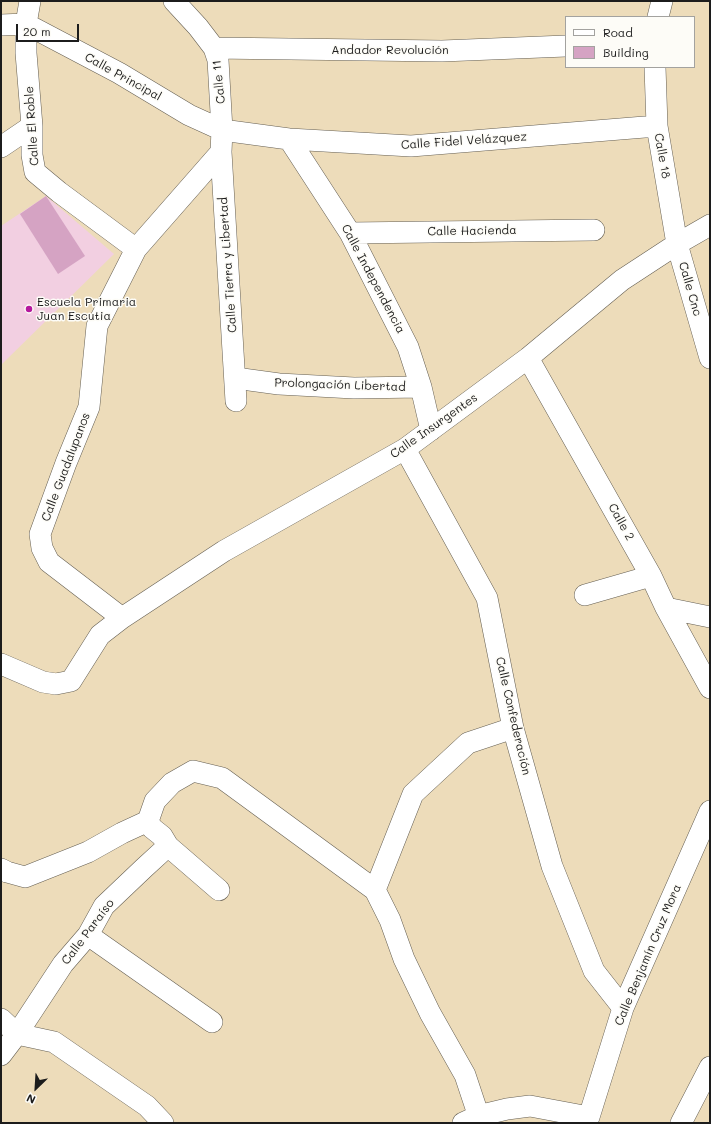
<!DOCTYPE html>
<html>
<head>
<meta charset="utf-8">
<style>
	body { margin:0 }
	#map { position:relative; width:711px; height:1124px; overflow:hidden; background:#eddcba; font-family:Mali,sans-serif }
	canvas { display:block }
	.frame { position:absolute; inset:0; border:2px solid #1c1c1c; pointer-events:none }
	.legend { position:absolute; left:565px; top:16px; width:130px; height:52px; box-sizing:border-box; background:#fdfcf7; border:1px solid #a3a29f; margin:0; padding:5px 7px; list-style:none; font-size:12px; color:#1c1c1c }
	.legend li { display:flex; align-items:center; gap:8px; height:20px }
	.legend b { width:20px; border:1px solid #a3a29f }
	.north { position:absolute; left:16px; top:1068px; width:40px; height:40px; -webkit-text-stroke:3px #fdfcf7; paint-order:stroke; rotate:205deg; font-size:11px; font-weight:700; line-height:16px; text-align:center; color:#1c1c1c }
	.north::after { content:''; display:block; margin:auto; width:14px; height:18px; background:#1c1c1c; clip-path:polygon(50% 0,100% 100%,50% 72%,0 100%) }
	.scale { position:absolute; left:16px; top:24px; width:63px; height:18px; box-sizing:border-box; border:2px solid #1c1c1c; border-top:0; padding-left:5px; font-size:12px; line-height:14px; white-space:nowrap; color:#1c1c1c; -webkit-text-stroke:3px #fdfcf7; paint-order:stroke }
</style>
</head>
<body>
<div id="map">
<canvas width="711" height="1124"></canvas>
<div class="frame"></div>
<ul class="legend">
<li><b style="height:5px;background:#fff"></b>Road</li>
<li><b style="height:11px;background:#d5a3c3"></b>Building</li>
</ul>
<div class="north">N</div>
<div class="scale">20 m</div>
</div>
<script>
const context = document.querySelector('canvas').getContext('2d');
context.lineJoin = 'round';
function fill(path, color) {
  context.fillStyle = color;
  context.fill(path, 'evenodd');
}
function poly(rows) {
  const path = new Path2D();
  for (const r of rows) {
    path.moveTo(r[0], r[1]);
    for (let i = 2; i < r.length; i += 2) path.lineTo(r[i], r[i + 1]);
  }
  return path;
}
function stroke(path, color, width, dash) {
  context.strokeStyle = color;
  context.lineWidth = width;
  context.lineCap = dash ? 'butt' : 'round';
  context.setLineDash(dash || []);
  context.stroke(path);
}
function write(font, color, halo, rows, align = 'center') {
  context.font = font + ' Mali,sans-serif';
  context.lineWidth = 3;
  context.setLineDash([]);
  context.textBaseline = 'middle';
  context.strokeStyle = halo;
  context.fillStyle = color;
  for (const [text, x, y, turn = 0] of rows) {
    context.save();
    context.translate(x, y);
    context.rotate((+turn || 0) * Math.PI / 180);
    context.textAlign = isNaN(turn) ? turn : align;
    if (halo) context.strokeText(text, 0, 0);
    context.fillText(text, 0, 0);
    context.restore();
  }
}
fill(poly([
	[46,196,114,254,1,365,1,226]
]), '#f2cfe1');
fill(poly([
	[46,196,85,256,58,274,20,214]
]), '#d5a3c3');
const minor = poly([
	[30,1,26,24,26,53,32,126,32,155,35,172,59,192,136,249],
	[174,1,198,27,214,48,218,60,222,130,221,152,236,401],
	[658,17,662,1],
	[1,25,26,24,119,73,189,115,222,130,289,139,411,146,657,126],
	[214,48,442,51,566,46],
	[655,67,657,126,677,244,710,358],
	[289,139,350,233,408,347,421,387,431,430],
	[1,147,32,126],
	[350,233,594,230],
	[528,358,651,576,666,608,710,688],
	[235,378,279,384,354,388,421,387],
	[405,449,487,598,513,728,552,866,594,971,623,1008],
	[585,595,651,576],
	[666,608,710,617],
	[122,618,49,562,42,548,40,534,66,463,89,407,97,326,136,249,221,152],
	[1,664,43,682,56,684,71,681,100,635,122,618,224,551,405,449,528,358,622,280,677,244,710,225],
	[148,821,152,828,162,836,168,846,219,890],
	[1,869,7,872,25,877,88,852,122,833,148,821,155,801,172,783,193,771,222,778,375,890,390,920,404,959,430,1013,465,1075,481,1123],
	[375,890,413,794,468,743,513,728],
	[88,935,212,1022],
	[1,1019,17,1034,54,1042,147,1106,163,1123],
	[1,1055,17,1034,63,964,88,935,104,906,144,868,168,846],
	[589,1117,623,1008,710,811],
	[463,1123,478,1116,507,1109,530,1106,589,1117],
	[681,1123,710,1067]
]);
stroke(minor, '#655f53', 22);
stroke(minor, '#fff', 21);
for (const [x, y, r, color] of [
	[29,309,4,"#b5179e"]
]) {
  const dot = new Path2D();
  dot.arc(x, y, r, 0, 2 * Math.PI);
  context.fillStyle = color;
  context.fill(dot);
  stroke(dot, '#fdfcf7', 1.5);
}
write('12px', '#1c1c1c', '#fdfcf7', [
	["Andador Revolución",390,50],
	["Calle Principal",123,77,29],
	["Calle 11",219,82,-96],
	["Calle El Roble",32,126,-94],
	["Calle Fidel Velázquez",464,141,-4],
	["Calle 18",662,156,80],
	["Calle Hacienda",472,231,-1],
	["Calle Tierra y Libertad",228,265,-94],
	["Calle Independencia",373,279,62],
	["Calle Cnc",690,289,74],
	["Prolongación Libertad",340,385,2],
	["Calle Insurgentes",434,426,-35],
	["Calle Guadalupanos",66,467,-69],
	["Calle 2",621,522,61],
	["Calle Confederación",513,716,77],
	["Calle Paraíso",88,932,-53],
	["Calle Benjamín Cruz Mora",648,955,-67]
]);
write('12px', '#1c1c1c', '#fdfcf7', [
	["Escuela Primaria",37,302],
	["Juan Escutia",37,316]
], 'left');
</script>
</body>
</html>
